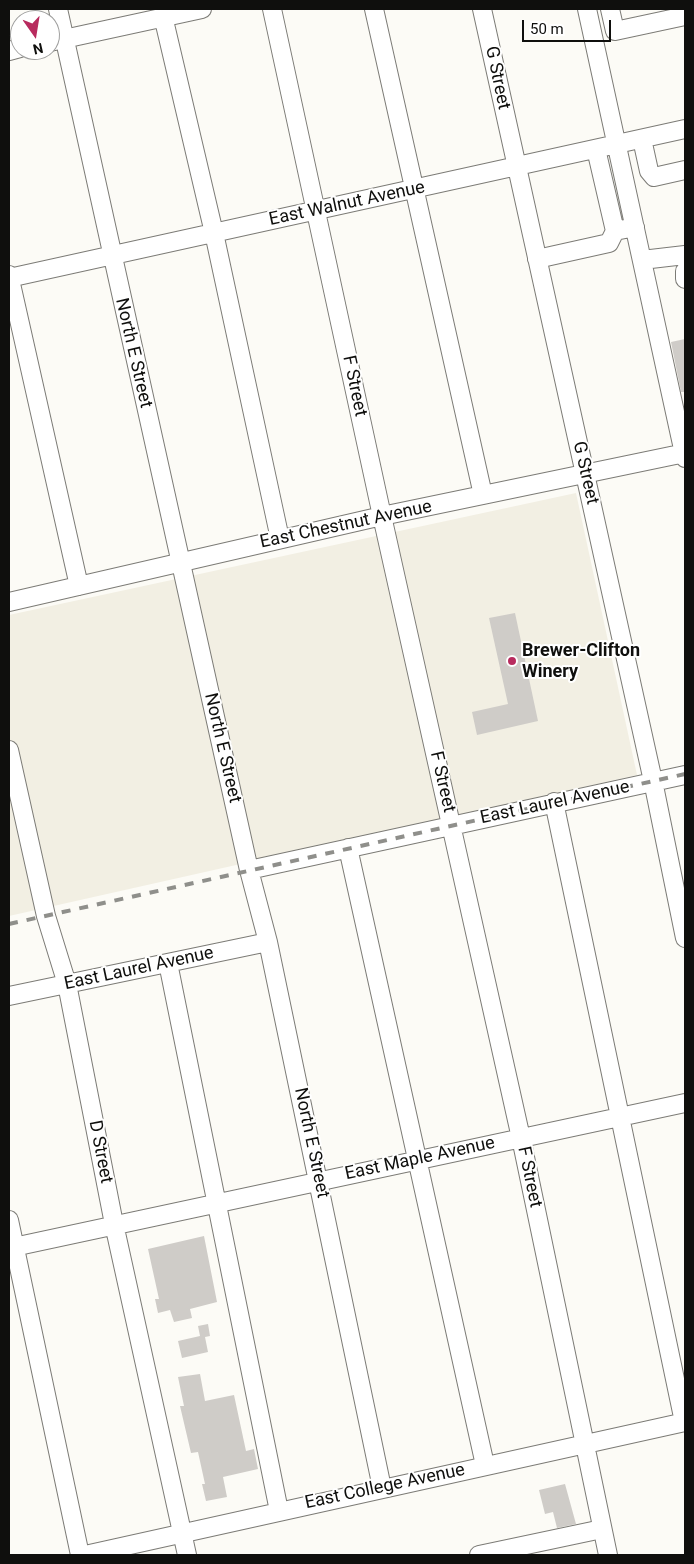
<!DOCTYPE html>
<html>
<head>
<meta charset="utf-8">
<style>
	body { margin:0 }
	#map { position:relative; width:694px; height:1564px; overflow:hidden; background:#fcfbf6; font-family:Roboto,sans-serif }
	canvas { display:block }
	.frame { position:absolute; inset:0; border:10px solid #0f0f0d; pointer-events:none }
	.north { position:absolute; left:10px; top:10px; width:50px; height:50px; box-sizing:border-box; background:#fff; border:1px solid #9f9f9e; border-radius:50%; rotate:167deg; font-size:14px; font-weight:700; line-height:20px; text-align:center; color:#0f0f0d }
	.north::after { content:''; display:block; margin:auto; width:18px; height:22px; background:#b82b5e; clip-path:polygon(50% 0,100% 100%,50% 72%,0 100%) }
	.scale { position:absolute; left:522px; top:20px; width:89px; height:22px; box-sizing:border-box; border:2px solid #0f0f0d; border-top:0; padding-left:6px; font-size:15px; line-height:18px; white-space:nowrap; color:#0f0f0d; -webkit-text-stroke:4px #fff; paint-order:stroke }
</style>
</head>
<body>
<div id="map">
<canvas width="694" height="1564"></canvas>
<div class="frame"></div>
<div class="north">N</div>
<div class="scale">50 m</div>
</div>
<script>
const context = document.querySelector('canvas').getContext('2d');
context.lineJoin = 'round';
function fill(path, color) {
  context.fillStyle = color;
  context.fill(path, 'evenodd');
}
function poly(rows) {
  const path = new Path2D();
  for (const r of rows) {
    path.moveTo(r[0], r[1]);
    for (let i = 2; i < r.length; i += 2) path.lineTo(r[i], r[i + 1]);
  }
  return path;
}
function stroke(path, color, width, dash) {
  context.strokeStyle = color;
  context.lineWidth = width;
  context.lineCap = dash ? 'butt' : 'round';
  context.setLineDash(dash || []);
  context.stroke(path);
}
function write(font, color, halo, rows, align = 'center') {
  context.font = font + ' Roboto,sans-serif';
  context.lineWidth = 4;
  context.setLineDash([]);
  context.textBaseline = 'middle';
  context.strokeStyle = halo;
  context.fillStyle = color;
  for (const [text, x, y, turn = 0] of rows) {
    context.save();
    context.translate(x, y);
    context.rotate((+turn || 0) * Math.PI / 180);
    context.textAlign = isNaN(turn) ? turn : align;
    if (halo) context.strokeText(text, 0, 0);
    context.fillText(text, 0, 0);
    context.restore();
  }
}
fill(poly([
	[576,493,637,775,9,916,9,615]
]), '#f2efe3');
fill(poly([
	[685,339,685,392,681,392,671,342],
	[515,613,538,721,477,735,472,712,508,704,489,618],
	[204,1236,217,1302,190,1309,192,1318,174,1322,170,1310,158,1313,155,1299,159,1299,148,1249],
	[208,1324,210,1336,205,1337,208,1352,182,1358,178,1341,200,1336,198,1326],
	[200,1374,205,1401,234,1395,246,1451,254,1449,258,1469,223,1477,227,1497,206,1501,202,1484,205,1484,198,1452,191,1453,180,1406,184,1406,178,1377],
	[565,1484,576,1524,557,1528,553,1512,545,1514,539,1490]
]), '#cfccc8');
const minor = poly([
	[58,9,249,870,268,942,382,1488],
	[272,9,382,516,521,1138,608,1555],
	[374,9,483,495],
	[482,9,653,781,685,938],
	[587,9,685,458],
	[610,9,615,31,685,16],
	[163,16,214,233,280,539],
	[50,42,202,9],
	[9,51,20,48],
	[642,139,649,171,654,177,685,170],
	[596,149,615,231,635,227],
	[537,259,609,243,615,231],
	[642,260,685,255],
	[685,271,685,279],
	[9,275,79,586],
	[9,278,685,129],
	[9,602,382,516,685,453],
	[9,750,46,916,67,984,114,1224,187,1555],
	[554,802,684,1422],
	[348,848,485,1465],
	[249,870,685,775],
	[168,963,279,1511],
	[9,996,268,942],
	[9,1220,80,1555],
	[9,1248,685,1103],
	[85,1555,685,1422],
	[479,1555,602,1529]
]);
stroke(minor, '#7c7b76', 20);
stroke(minor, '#fff', 18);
stroke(poly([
	[9,924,685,774]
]), '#8f8f8b', 4, [9, 9]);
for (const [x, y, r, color] of [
	[512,661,5,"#b82b5e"]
]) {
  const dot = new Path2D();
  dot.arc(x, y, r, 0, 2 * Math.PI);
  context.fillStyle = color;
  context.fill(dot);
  stroke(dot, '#fff', 2);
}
write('18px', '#0f0f0d', '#fff', [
	["G Street",497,78,78],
	["East Walnut Avenue",347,204,-12],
	["North E Street",133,353,77],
	["F Street",354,386,78],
	["G Street",585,473,77],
	["East Chestnut Avenue",346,525,-12],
	["North E Street",222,748,77],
	["F Street",442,782,77],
	["East Laurel Avenue",555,803,-12],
	["East Laurel Avenue",139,969,-12],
	["North E Street",311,1143,78],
	["D Street",100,1152,79],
	["East Maple Avenue",420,1159,-12],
	["F Street",529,1177,78],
	["East College Avenue",385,1487,-12]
]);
write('bold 18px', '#0f0f0d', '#fff', [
	["Brewer-Clifton",522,651],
	["Winery",522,672]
], 'left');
</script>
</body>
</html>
